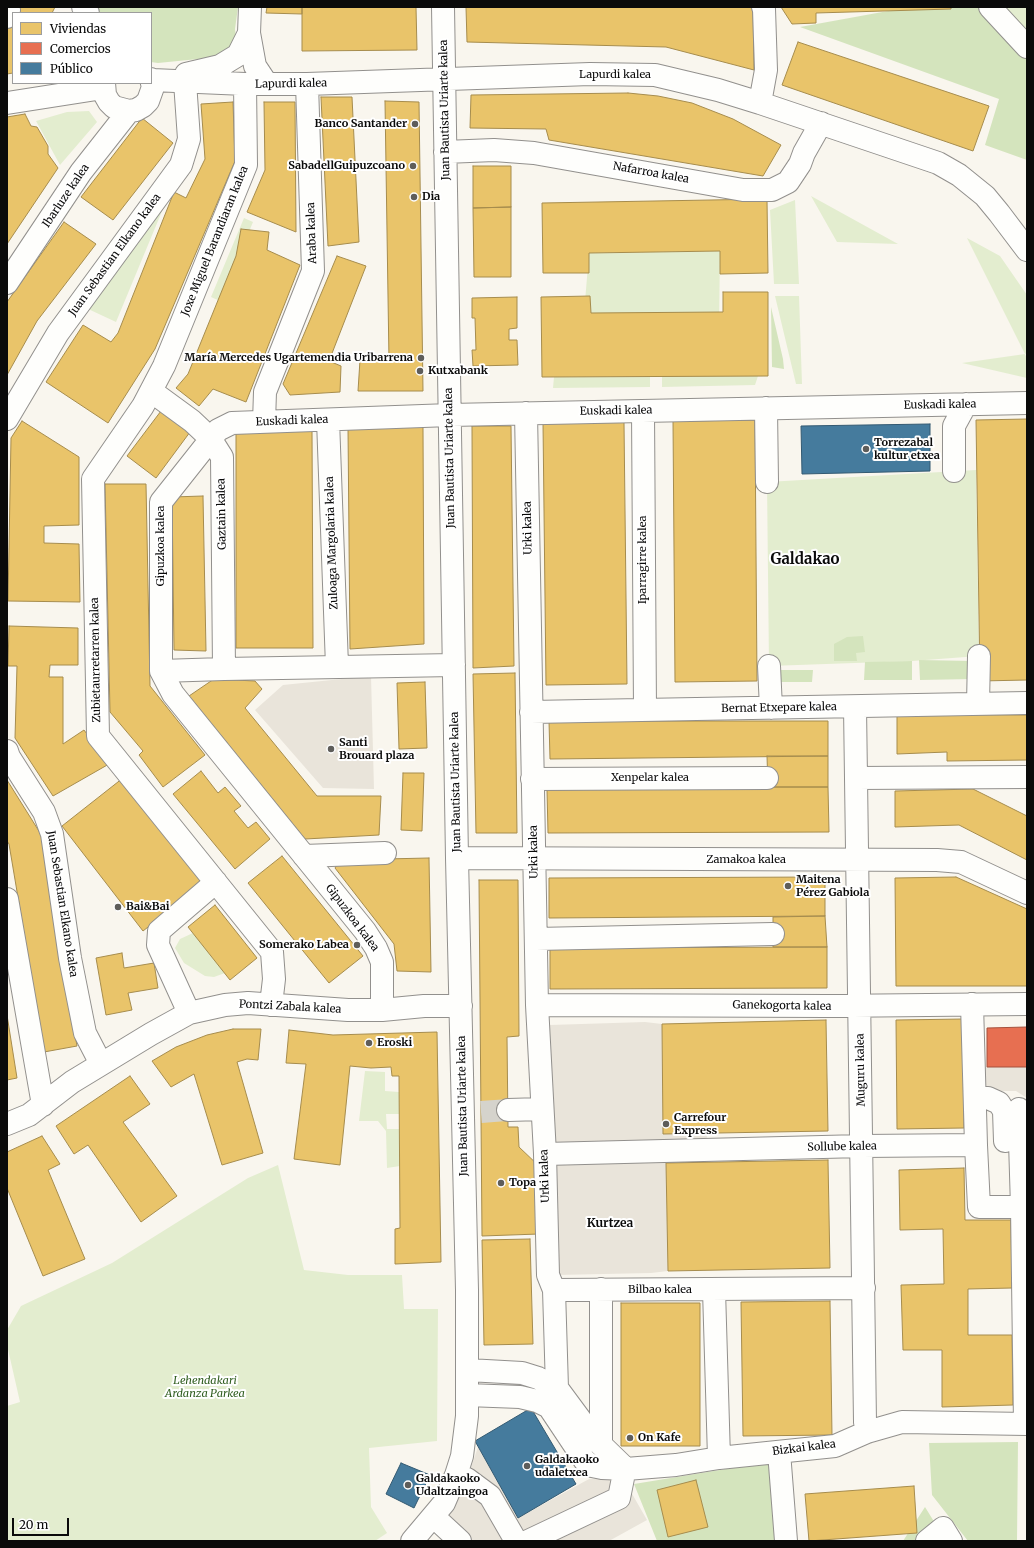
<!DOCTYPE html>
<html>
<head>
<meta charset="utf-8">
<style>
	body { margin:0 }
	#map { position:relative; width:1034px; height:1548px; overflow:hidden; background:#f9f6ee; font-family:Merriweather,serif }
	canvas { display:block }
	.frame { position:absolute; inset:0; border:8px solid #0a0a0a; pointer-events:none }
	.legend { position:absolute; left:12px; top:12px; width:140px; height:72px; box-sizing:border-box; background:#fff; border:1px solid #9d9d9d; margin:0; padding:5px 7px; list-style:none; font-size:12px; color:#0a0a0a }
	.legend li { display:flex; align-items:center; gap:8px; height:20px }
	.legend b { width:20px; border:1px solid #9d9d9d }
	.scale { position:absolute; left:12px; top:1518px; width:57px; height:18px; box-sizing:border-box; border:2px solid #0a0a0a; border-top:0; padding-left:5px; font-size:12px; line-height:14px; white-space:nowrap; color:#0a0a0a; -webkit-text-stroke:3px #fff; paint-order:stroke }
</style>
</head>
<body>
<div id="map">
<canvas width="1034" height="1548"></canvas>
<div class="frame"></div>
<ul class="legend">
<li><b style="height:11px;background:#e9c46a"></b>Viviendas</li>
<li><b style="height:11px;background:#e76f51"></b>Comercios</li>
<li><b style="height:11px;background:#457b9d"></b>Público</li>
</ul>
<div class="scale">20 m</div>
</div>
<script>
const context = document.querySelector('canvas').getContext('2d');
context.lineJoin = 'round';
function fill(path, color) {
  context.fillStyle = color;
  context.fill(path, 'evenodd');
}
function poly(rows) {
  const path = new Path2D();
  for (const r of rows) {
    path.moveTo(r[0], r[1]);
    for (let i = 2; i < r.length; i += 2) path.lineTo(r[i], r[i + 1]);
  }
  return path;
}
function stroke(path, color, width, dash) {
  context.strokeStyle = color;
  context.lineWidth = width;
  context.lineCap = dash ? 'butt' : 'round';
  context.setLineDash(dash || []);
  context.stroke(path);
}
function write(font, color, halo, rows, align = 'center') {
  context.font = font + ' Merriweather,serif';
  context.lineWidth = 4;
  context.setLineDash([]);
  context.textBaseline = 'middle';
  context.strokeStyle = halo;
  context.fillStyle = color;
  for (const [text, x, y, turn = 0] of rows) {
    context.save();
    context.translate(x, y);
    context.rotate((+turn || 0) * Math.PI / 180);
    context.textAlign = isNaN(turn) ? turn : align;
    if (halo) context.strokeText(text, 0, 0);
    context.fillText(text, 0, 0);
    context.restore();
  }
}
fill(poly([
	[990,7,1027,7,1027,47],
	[89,111,97,122,60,165,36,121,67,112],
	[811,196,898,244,837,242],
	[795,200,799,284,774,284,770,210],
	[165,204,116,322,86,308],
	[244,218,253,222,220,301,211,297],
	[967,238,1000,256,1027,295,1027,353,1025,354,1027,359,1027,378,962,363,1025,354],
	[720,251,719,327,583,326,589,253],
	[775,296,799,296,802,384,796,384],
	[662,376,758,376,755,385,662,387],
	[554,377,650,377,650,387,553,388],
	[976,470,979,656,912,661,769,666,767,482],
	[193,933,225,973,214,977,205,976,184,963,175,948,180,939],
	[365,1071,385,1072,385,1091,399,1092,399,1114,386,1114,387,1129,399,1129,400,1166,387,1168,386,1131,378,1121,359,1121],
	[278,1165,304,1270,348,1275,402,1275,404,1309,438,1309,437,1441,369,1448,371,1507,387,1533,375,1541,7,1541,7,1406,20,1402,7,1345,7,1330,21,1306,112,1263,248,1178]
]), '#e3edcf');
fill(poly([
	[91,7,238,7,235,29,238,55,158,63,151,62,151,13,94,13],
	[910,7,993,7,1027,37,1027,160,985,145,999,99,800,27],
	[771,307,783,359,784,369,772,367],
	[863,636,865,652,856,653,857,661,834,661,834,644,847,637],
	[919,660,973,661,973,679,920,680],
	[912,661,912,680,864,680,865,662],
	[767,670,813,670,812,682,767,682],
	[1018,1442,1017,1541,968,1541,932,1495,929,1443],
	[775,1461,778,1541,657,1541,634,1484],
	[925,1507,946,1541,903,1541]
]), '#d4e4bd');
fill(poly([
	[371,676,374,789,323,788,255,710,283,685],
	[645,1022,662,1024,663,1134,707,1133,706,1162,666,1163,668,1271,651,1273,556,1275,550,1025],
	[984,1067,1027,1067,1027,1098,1016,1091,990,1091,983,1088],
	[478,1447,518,1518,589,1479,623,1478,647,1520,609,1541,471,1541,447,1518,467,1479]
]), '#e9e4da');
const homes = poly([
	[15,7,55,7,52,13,13,13,15,7],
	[267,7,302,7,302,14,266,13,267,7],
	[302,7,416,7,417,50,302,51,302,7],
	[466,7,753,7,754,70,666,47,467,42,466,7],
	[781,7,951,7,951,9,816,13,816,23,792,24,781,7],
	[13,14,13,73,7,74,7,28,13,14],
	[798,42,989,106,973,151,782,85,798,42],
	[628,93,658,96,692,103,733,119,781,145,763,176,549,140,546,129,470,128,471,95,628,93],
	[321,97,352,97,359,242,328,246,321,97],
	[385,101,419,102,423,391,358,391,360,360,389,361,385,101],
	[233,102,235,161,155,349,108,423,46,382,83,325,111,342,118,333,174,192,186,198,205,159,201,104,233,102],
	[264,102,295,102,296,232,247,212,265,170,264,102],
	[25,114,31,126,37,127,48,146,48,154,58,168,7,244,7,117,25,114],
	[142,118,173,143,113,220,81,197,142,118],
	[473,166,511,166,511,207,473,208,473,166],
	[767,199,768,273,720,274,720,251,589,253,589,273,543,273,542,203,767,199],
	[511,207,511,277,474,277,473,208,511,207],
	[64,222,96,244,37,321,7,375,7,302,64,222],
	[241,229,269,232,267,250,300,265,246,402,213,389,199,406,176,388,188,374,236,256,241,229],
	[337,256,366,266,329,361,341,366,340,392,290,395,283,384,337,256],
	[723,292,768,292,768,376,542,377,541,297,590,296,591,313,723,312,723,292],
	[517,297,517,328,509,329,509,340,517,340,518,365,473,366,472,350,476,350,475,318,472,318,472,298,517,297],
	[164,407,193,428,156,478,127,456,164,407],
	[1027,419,1027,680,980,681,976,420,1027,419],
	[755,420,757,681,675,682,673,421,755,420],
	[22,421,79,457,79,525,44,526,44,543,79,544,80,602,8,601,11,438,22,421],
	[624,422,627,684,546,685,543,423,624,422],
	[423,426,424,644,350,649,348,428,423,426],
	[472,426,511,426,514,666,473,668,472,426],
	[236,429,312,429,313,648,236,648,236,429],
	[105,484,146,484,150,686,205,755,163,787,139,755,143,751,110,712,105,484],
	[203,496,206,651,174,650,172,497,203,496],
	[9,626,78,628,78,665,50,665,49,677,63,677,63,744,84,730,109,764,53,796,15,738,17,666,8,666,9,626],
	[515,673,517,833,476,833,473,674,515,673],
	[214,679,255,681,262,689,245,708,317,796,381,796,379,835,305,839,189,696,214,679],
	[425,682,427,748,399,749,397,683,425,682],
	[897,714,1027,715,1027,760,947,761,947,752,897,754,897,714],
	[549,721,828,721,828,756,550,759,549,721],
	[767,756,828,756,828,787,768,787,767,756],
	[201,771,218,793,225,787,241,806,234,811,248,828,256,822,270,839,235,869,173,794,201,771],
	[403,773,424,773,422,831,401,830,403,773],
	[123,778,204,883,143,931,62,826,123,778],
	[7,780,42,836,77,1046,44,1052,9,844,7,841,7,780],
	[768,787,828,787,829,832,548,833,547,790,768,787],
	[973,789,1027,816,1027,860,959,825,895,827,895,791,973,789],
	[282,856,363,956,329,983,248,883,282,856],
	[429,858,431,972,397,971,394,944,335,868,340,860,429,858],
	[825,877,825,916,549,918,549,878,825,877],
	[956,877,1027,909,1027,986,896,986,895,878,956,877],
	[479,880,518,880,519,1036,507,1037,508,1127,518,1127,519,1147,540,1167,539,1234,482,1236,479,880],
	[215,905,257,958,230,980,188,927,215,905],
	[825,916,827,947,773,947,773,917,825,916],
	[827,947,827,988,550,989,550,948,827,947],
	[122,953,124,968,154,963,158,988,128,993,132,1010,106,1015,96,958,122,953],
	[7,1015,17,1078,7,1080,7,1015],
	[964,1019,964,1128,897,1129,896,1020,964,1019],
	[826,1020,828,1131,663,1134,662,1024,826,1020],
	[233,1029,261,1029,258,1060,247,1059,237,1062,263,1153,222,1165,194,1074,171,1087,152,1061,176,1047,207,1035,233,1029],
	[289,1030,333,1035,437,1032,441,1262,395,1264,395,1229,400,1228,399,1076,392,1076,391,1067,371,1068,350,1066,340,1165,294,1159,306,1064,286,1063,289,1030],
	[130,1076,150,1104,123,1122,177,1196,141,1222,88,1145,74,1154,56,1126,130,1076],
	[42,1136,60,1164,48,1170,85,1259,43,1276,7,1188,7,1152,42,1136],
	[828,1160,830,1268,668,1271,666,1163,828,1160],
	[964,1168,965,1220,1011,1220,1012,1288,968,1289,968,1335,1012,1335,1013,1405,942,1407,942,1350,903,1350,901,1285,944,1284,943,1229,900,1230,899,1170,964,1168],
	[530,1239,533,1344,484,1345,482,1240,530,1239],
	[830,1301,832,1435,743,1436,741,1302,830,1301],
	[621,1303,700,1303,700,1446,621,1446,621,1303],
	[696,1480,708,1527,668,1537,657,1490,696,1480],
	[914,1486,917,1533,809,1541,805,1494,914,1486]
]);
fill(homes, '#e9c46a');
stroke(homes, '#a68c4d', 1);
const shops = poly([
	[1027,1027,1027,1067,987,1067,987,1028,1027,1027]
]);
fill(shops, '#e76f51');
stroke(shops, '#a5513c', 1);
const public = poly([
	[930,424,930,471,802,474,801,426,930,424],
	[531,1408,576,1484,518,1518,475,1441,531,1408],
	[401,1463,430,1475,414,1508,386,1494,401,1463]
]);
fill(public, '#457b9d');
stroke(public, '#335971', 1);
stroke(poly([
	[481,1112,508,1110]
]), '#d5d3cc', 22, [22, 11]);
const minor = poly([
	[83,7,88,13],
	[250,7,249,33,255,66,267,84],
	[990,7,1027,47],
	[7,17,9,10,7,7],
	[186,74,220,66,238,55,249,33],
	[152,80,245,84,307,84,590,74,655,75,718,90,760,103,938,163,959,175,985,196,999,213,1027,250],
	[104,83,105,95,109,102,114,107,129,111,136,110,143,106,148,101,153,87,151,79],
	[245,84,246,165,164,366,143,406,93,479,98,736,272,952,274,979,271,1005],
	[7,103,103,88],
	[760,103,766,70,764,9,763,7],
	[445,152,494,150,534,153,743,190,772,190,788,182,800,164,804,153,821,123],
	[7,283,81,172,129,111],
	[151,391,192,421,210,438,222,457,224,669],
	[766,408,767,482],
	[643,411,645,710],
	[526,413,537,1005,545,1154,548,1275,554,1290],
	[7,419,58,333,181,165,189,139,185,82],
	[328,420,337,666],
	[264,422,265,392,313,271,307,84],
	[954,471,954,426,966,404],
	[769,666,771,708],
	[161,671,224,669,454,665],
	[978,704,979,656],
	[855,707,865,1422,867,1432],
	[531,712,1027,703],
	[7,751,9,757,44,812,52,834,70,958,85,1033,101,1064],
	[856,778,1027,777],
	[532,779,767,778],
	[304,856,385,853],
	[457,858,937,860,961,862,1027,893],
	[7,899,43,1105],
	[536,939,773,934],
	[972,1004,976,1145,979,1207,1022,1207,1025,1424],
	[537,1005,828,1006,1027,1004],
	[382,1010,382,962,376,948,365,931,173,694,161,671,161,502,218,430,232,423,450,415,1027,403],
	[189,1013,158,945,159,931,216,882],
	[975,1098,988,1098,999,1103,1004,1111,1005,1141],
	[1019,1109,1022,1207],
	[508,1110,542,1109],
	[7,1124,29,1115,72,1082,151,1034,189,1013,225,1005,248,1003,348,1010,382,1010,424,1006,461,1006],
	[545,1154,862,1146,976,1145],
	[601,1289,601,1445],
	[714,1290,719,1458],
	[468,1370,522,1373,538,1378,557,1388,594,1438,626,1469],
	[557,1388,554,1290,864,1288],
	[467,1395,520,1397,537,1401,549,1407,585,1461,592,1466,602,1468,626,1469,676,1465,719,1458,835,1446,867,1432,902,1422,1027,1424],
	[779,1452,786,1541],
	[467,1479,490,1496,516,1541],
	[434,1517,460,1541],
	[412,1541,444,1503,456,1475,462,1456,467,1416,467,1290,457,858,443,7],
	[528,1541,619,1498,623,1478],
	[927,1541,943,1528,951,1541]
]);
stroke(minor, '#92908d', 24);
stroke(minor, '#fefefc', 22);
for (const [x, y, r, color] of [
	[415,124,4,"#5e5d5a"],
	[413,166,4,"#5e5d5a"],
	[414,197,4,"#5e5d5a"],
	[421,358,4,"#5e5d5a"],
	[420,371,4,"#5e5d5a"],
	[866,449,4,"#5e5d5a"],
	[331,749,4,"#5e5d5a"],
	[788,886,4,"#5e5d5a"],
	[118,907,4,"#5e5d5a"],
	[357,945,4,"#5e5d5a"],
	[369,1043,4,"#5e5d5a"],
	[666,1124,4,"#5e5d5a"],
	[501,1183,4,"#5e5d5a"],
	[630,1438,4,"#5e5d5a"],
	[527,1466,4,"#5e5d5a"],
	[408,1485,4,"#5e5d5a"]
]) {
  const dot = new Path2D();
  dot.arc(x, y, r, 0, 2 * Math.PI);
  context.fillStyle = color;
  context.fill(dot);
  stroke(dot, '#fff', 1.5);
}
write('11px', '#0a0a0a', '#fff', [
	["Lapurdi kalea",615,75],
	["Lapurdi kalea",291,84,-1],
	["Juan Bautista Uriarte kalea",445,110,-91],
	["Nafarroa kalea",651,173,10],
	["Ibarluze kalea",66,196,-56],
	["Araba kalea",312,233,-92],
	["Joxe Miguel Barandiaran kalea",215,241,-68],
	["Juan Sebastian Elkano kalea",115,255,-54],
	["Euskadi kalea",940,405,-1],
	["Euskadi kalea",616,411,-1],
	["Euskadi kalea",292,421,-2],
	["Juan Bautista Uriarte kalea",450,458,-91],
	["Gaztain kalea",222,514,-91],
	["Urki kalea",528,528,-91],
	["Zuloaga Margolaria kalea",332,543,-92],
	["Gipuzkoa kalea",161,546,-90],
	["Iparragirre kalea",643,560,-90],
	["Zubietaurretarren kalea",96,660,-91],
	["Bernat Etxepare kalea",779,708,-1],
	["Xenpelar kalea",650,778],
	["Juan Bautista Uriarte kalea",456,782,-91],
	["Urki kalea",534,852,-91],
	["Zamakoa kalea",746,860],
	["Juan Sebastian Elkano kalea",62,904,81],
	["Gipuzkoa kalea",352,918,53],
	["Ganekogorta kalea",782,1006,1],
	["Pontzi Zabala kalea",290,1007,3],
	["Muguru kalea",861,1070,-91],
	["Juan Bautista Uriarte kalea",463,1106,-91],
	["Sollube kalea",842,1147,-1],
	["Urki kalea",545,1176,-92],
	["Bilbao kalea",660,1290],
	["Bizkai kalea",804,1448,-7]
]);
write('bold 11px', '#0a0a0a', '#fff', [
	["Banco Santander",407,124,"right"],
	["SabadellGuipuzcoano",405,166,"right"],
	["Dia",422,197],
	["María Mercedes Ugartemendia Uribarrena",413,358,"right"],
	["Kutxabank",428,371],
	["Torrezabal",874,443],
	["kultur etxea",874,456],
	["Santi",339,743],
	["Brouard plaza",339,756],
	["Maitena",796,880],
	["Pérez Gabiola",796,893],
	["Bai&Bai",126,907],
	["Somerako Labea",349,945,"right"],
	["Eroski",377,1043],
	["Carrefour",674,1118],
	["Express",674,1131],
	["Topa",509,1183],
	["On Kafe",638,1438],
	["Galdakaoko",535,1460],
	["udaletxea",535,1473],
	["Galdakaoko",416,1479],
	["Udaltzaingoa",416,1492]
], 'left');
write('italic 11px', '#2f5d1f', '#fff', [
	["Lehendakari",205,1381],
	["Ardanza Parkea",205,1394]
]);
write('bold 12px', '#0a0a0a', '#fff', [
	["Kurtzea",610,1224]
]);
write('bold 15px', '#0a0a0a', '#fff', [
	["Galdakao",805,560]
]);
</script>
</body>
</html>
